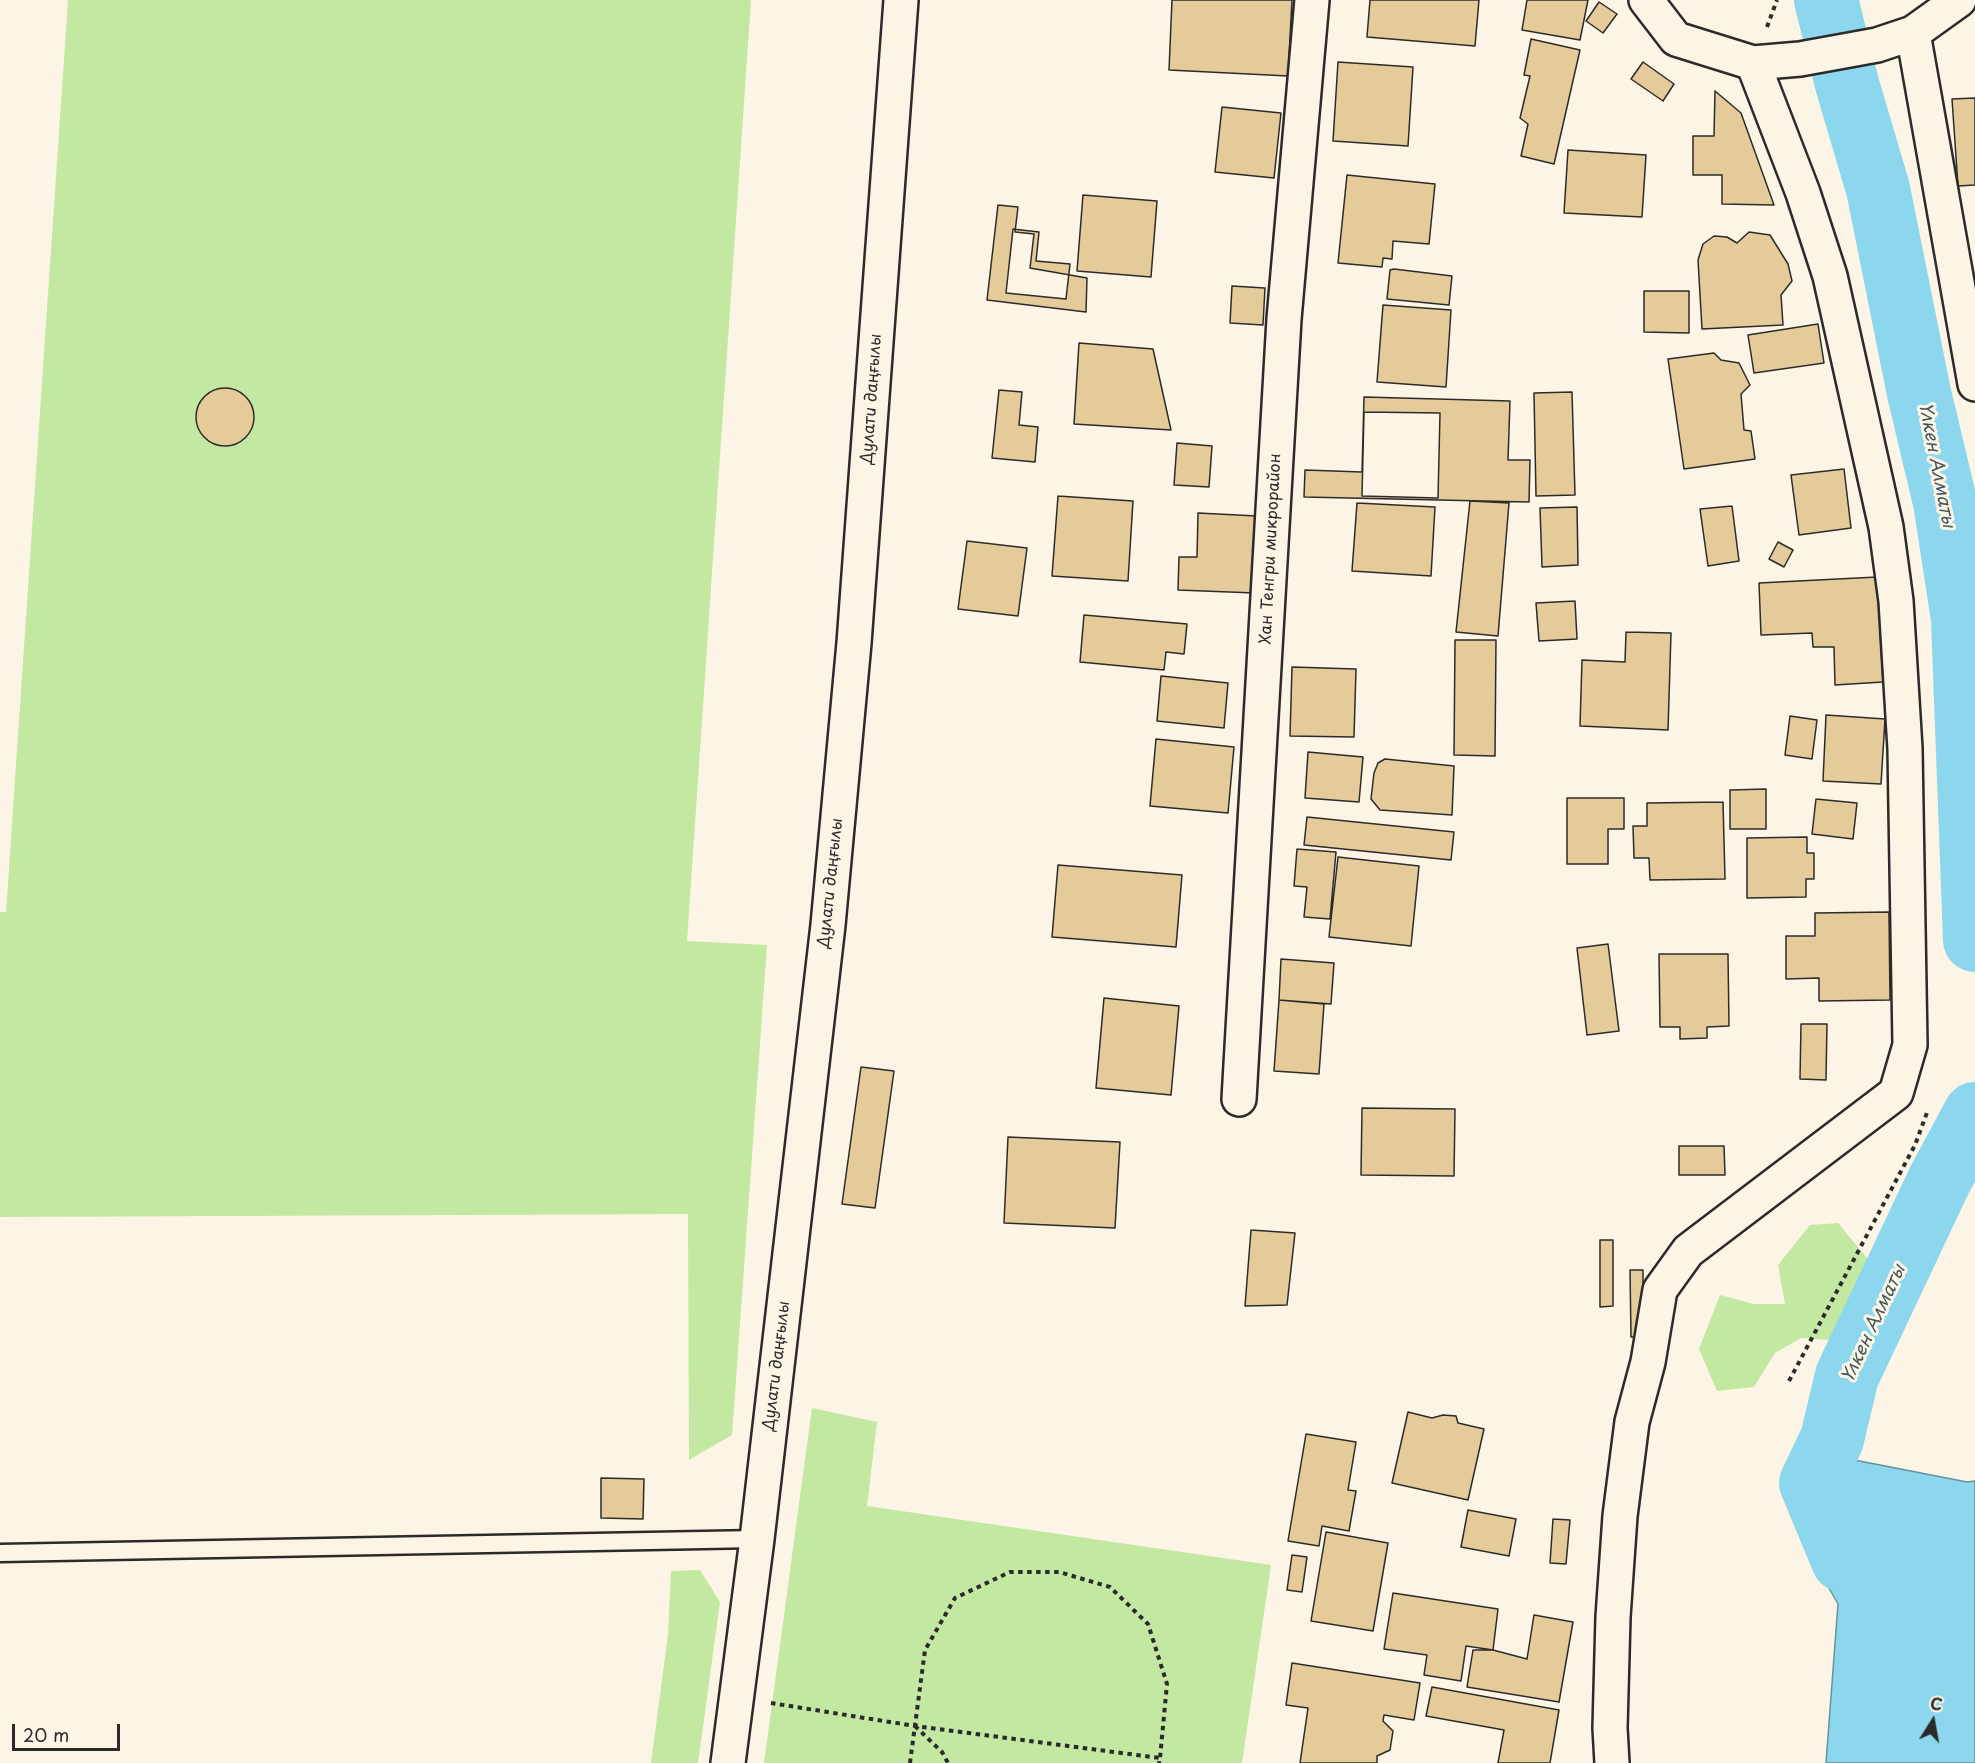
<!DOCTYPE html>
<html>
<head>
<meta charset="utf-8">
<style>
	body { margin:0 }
	#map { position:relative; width:1975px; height:1763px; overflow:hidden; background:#fcf5e5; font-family:"Playpen Sans",sans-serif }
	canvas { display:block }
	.north { position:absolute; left:1903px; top:1691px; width:60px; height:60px; -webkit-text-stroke:4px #fcf5e5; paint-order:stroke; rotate:11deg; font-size:16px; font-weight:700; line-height:24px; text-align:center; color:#2b2b2b }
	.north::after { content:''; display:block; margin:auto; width:21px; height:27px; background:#2b2b2b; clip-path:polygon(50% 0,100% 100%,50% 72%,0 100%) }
	.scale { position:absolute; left:12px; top:1724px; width:108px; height:27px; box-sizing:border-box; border:3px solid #2b2b2b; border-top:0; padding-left:8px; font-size:18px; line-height:21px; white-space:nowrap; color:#2b2b2b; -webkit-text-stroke:4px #fcf5e5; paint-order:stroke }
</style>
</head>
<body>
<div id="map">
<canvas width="1975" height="1763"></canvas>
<div class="north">С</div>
<div class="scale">20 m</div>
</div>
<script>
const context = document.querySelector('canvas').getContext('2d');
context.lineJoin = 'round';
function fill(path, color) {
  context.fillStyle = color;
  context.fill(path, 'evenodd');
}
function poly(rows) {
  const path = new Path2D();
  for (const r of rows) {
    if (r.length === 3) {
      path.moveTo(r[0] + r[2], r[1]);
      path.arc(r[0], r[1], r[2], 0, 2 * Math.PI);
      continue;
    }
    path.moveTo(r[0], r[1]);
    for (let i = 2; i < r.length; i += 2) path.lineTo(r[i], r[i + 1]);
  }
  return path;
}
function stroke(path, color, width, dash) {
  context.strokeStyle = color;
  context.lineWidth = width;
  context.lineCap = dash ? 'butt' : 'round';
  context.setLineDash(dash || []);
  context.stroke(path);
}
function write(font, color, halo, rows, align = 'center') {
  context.font = font + ' "Playpen Sans",sans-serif';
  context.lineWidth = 6;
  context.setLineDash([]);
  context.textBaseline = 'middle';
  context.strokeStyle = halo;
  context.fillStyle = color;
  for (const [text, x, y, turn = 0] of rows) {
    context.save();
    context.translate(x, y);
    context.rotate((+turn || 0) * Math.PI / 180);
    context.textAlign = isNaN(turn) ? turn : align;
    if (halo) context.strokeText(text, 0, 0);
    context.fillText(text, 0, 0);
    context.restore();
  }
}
fill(poly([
	[68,0,751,0,687,941,767,945,732,1435,689,1460,688,1214,0,1217,0,912,6,912],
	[1838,1223,1866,1257,1882,1260,1842,1353,1829,1340,1801,1338,1775,1353,1754,1387,1717,1391,1699,1349,1720,1295,1754,1304,1785,1304,1778,1265,1810,1225],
	[812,1408,877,1422,867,1506,1271,1565,1242,1763,764,1763],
	[700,1570,720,1602,698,1763,651,1763,668,1635,671,1571]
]), '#c2e8a2');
const water = poly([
	[1834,1456,1967,1482,1975,1481,1975,1763,1826,1763,1838,1604,1813,1560,1799,1482,1829,1473,1834,1456]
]);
fill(water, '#8cd7ed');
stroke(water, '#65929f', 1.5);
stroke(poly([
	[1826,0,1847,84,1878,189,1919,393,1945,502,1963,619,1975,940],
	[1843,1560,1811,1483,1832,1439,1847,1376,1939,1181,1975,1114]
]), '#8cd7ed', 64);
const building = poly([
	[1172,0,1292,0,1288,76,1169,70,1172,0],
	[1370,0,1479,0,1475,46,1367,37,1370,0],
	[1527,0,1588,0,1580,40,1522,30,1527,0],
	[1599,2,1617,14,1603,33,1586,21,1599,2],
	[1531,39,1580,50,1554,164,1521,156,1528,124,1520,118,1530,76,1524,75,1531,39],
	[1338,62,1413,67,1408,146,1333,141,1338,62],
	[1643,62,1674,84,1663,101,1631,79,1643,62],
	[1715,91,1741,113,1774,205,1722,204,1722,175,1693,175,1693,136,1714,136,1715,91],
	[1975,98,1975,185,1958,186,1952,99,1975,98],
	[1222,107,1281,113,1274,178,1215,172,1222,107],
	[1568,150,1646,155,1642,217,1564,213,1568,150],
	[1347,175,1435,184,1429,244,1393,241,1392,259,1383,258,1382,267,1338,263,1347,175],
	[1083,195,1157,201,1151,277,1077,271,1083,195],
	[998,205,1018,207,1015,232,1034,234,1030,268,1087,278,1086,312,987,300,998,205],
	[1013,229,1039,232,1036,261,1070,264,1066,299,1006,293,1013,229],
	[1749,232,1770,235,1788,264,1792,281,1781,295,1783,325,1702,329,1698,260,1703,244,1714,236,1727,237,1737,243,1749,232],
	[1394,269,1452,276,1449,305,1387,299,1390,270,1394,269],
	[1232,286,1265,288,1263,325,1230,323,1232,286],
	[1644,291,1689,291,1689,333,1644,332,1644,291],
	[1383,305,1451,310,1446,387,1377,382,1383,305],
	[1818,324,1824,363,1754,373,1748,335,1818,324],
	[1079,343,1153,349,1171,430,1074,424,1079,343],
	[1714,353,1721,360,1739,363,1750,385,1741,394,1744,430,1751,431,1755,459,1684,469,1668,359,1714,353],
	[225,417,29],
	[999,390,1022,392,1019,425,1038,427,1035,462,992,458,999,390],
	[1572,392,1575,495,1536,496,1534,393,1572,392],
	[1364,397,1510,401,1508,460,1530,460,1529,502,1304,497,1305,470,1362,472,1364,397],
	[1364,412,1440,413,1438,498,1362,496,1364,412],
	[1177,443,1212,446,1209,487,1174,485,1177,443],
	[1844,469,1851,528,1799,535,1791,475,1844,469],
	[1058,496,1133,501,1128,581,1052,576,1058,496],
	[1470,501,1509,503,1498,636,1456,632,1470,501],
	[1357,503,1435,507,1431,576,1352,571,1357,503],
	[1732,506,1739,561,1708,566,1700,509,1732,506],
	[1577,507,1578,565,1542,567,1540,508,1577,507],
	[1198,513,1257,516,1255,593,1178,590,1179,557,1197,557,1198,513],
	[967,541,1027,548,1018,616,958,609,967,541],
	[1778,542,1793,550,1784,567,1769,559,1778,542],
	[1877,577,1883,682,1835,685,1834,647,1813,647,1812,633,1761,635,1759,583,1877,577],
	[1575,601,1577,639,1539,641,1536,603,1575,601],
	[1084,615,1187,624,1184,654,1166,652,1164,670,1080,662,1084,615],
	[1626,632,1671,633,1668,730,1580,726,1582,660,1625,662,1626,632],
	[1455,640,1496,640,1495,756,1454,755,1455,640],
	[1292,667,1356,669,1354,737,1290,736,1292,667],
	[1161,676,1228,683,1224,728,1157,721,1161,676],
	[1826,715,1885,719,1881,784,1823,781,1826,715],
	[1790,716,1817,720,1812,759,1785,755,1790,716],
	[1156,739,1234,747,1228,813,1150,806,1156,739],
	[1308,752,1363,757,1359,802,1305,798,1308,752],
	[1385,759,1454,766,1452,815,1380,810,1371,799,1374,773,1378,763,1385,759],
	[1766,789,1766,829,1730,829,1730,790,1766,789],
	[1567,798,1624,798,1624,829,1608,829,1608,864,1567,864,1567,798],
	[1816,799,1857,803,1853,839,1812,834,1816,799],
	[1723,802,1725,879,1650,880,1649,858,1634,858,1633,826,1647,826,1647,803,1723,802],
	[1307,817,1454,832,1451,860,1304,845,1307,817],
	[1807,837,1807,853,1814,853,1814,879,1806,879,1806,897,1747,898,1747,838,1807,837],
	[1297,849,1336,852,1330,919,1304,917,1307,887,1294,886,1297,849],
	[1338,857,1419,866,1411,946,1329,937,1338,857],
	[1058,865,1182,875,1176,947,1052,937,1058,865],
	[1889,912,1890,1000,1819,1001,1819,978,1786,979,1786,936,1815,936,1815,913,1889,912],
	[1608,944,1619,1031,1587,1035,1577,948,1608,944],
	[1659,954,1728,954,1729,1026,1707,1027,1707,1038,1680,1039,1680,1027,1660,1027,1659,954],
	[1281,959,1334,963,1331,1004,1279,1000,1281,959],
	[1104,998,1179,1006,1171,1095,1096,1088,1104,998],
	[1279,1000,1324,1004,1319,1074,1274,1071,1279,1000],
	[1801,1024,1827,1024,1826,1080,1800,1079,1801,1024],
	[861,1067,894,1071,875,1208,842,1204,861,1067],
	[1362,1108,1455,1109,1454,1176,1361,1175,1362,1108],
	[1008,1137,1120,1142,1115,1228,1004,1223,1008,1137],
	[1679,1146,1724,1146,1725,1175,1679,1175,1679,1146],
	[1251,1230,1295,1233,1287,1305,1245,1306,1251,1230],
	[1600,1240,1613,1240,1613,1306,1600,1307,1600,1240],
	[1630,1270,1643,1270,1643,1337,1631,1337,1630,1270],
	[1408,1412,1432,1418,1443,1415,1456,1416,1458,1423,1484,1429,1468,1500,1392,1483,1408,1412],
	[1306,1434,1356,1442,1348,1490,1356,1491,1349,1531,1322,1526,1319,1546,1288,1541,1306,1434],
	[601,1478,644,1479,643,1519,601,1518,601,1478],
	[1468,1510,1516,1519,1509,1556,1461,1547,1468,1510],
	[1553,1519,1570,1520,1566,1564,1550,1563,1553,1519],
	[1326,1532,1388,1543,1373,1631,1311,1621,1326,1532],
	[1292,1555,1307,1557,1302,1592,1287,1590,1292,1555],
	[1393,1593,1498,1609,1493,1650,1466,1646,1461,1681,1424,1675,1427,1655,1384,1649,1393,1593],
	[1534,1615,1573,1622,1559,1702,1467,1687,1473,1650,1493,1650,1527,1659,1534,1615],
	[1292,1663,1420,1683,1414,1720,1384,1715,1383,1721,1393,1731,1390,1750,1377,1756,1377,1763,1300,1763,1308,1708,1286,1705,1292,1663],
	[1432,1687,1559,1710,1550,1763,1498,1763,1504,1730,1426,1716,1432,1687]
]);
fill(building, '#e5cb9a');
stroke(building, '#2b2b2b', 1.5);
const lane = poly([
	[0,1553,757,1539]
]);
const street = poly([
	[1913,33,1975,384],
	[1239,1099,1284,319,1312,0],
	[1612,1763,1610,1728,1613,1617,1620,1516,1632,1422,1648,1362,1660,1290,1688,1251,1896,1093,1910,1045,1905,749,1896,601,1886,527,1830,276,1803,193,1753,63]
]);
const secondary = poly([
	[1646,0,1676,39,1753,63,1800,59,1877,45,1913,33,1959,0],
	[728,1763,757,1539,828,925,854,643,901,0]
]);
stroke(lane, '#2b2b2b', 21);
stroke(street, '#2b2b2b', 38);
stroke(secondary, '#2b2b2b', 38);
stroke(poly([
	[1767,27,1777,0],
	[1789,1381,1915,1145,1928,1110],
	[771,1703,915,1726,1160,1758,1159,1763],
	[915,1726,942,1752,948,1763],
	[910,1763,925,1650,955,1598,1010,1572,1059,1572,1110,1587,1148,1624,1167,1684,1160,1758]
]), '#2b2b2b', 4, [4.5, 4.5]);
stroke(lane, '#fcf5e5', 16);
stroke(street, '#fcf5e5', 33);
stroke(secondary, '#fcf5e5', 33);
write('16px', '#2b2b2b', '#fcf5e5', [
	["Дулати даңғылы",872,399,-86],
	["Хан Тенгри микрорайон",1271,549,-87],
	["Дулати даңғылы",831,883,-84],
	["Дулати даңғылы",777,1366,-83]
]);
write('italic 18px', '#43565c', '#fcf5e5', [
	["Үлкен Алматы",1936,465,79],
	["Үлкен Алматы",1874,1324,-65]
]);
</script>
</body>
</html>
